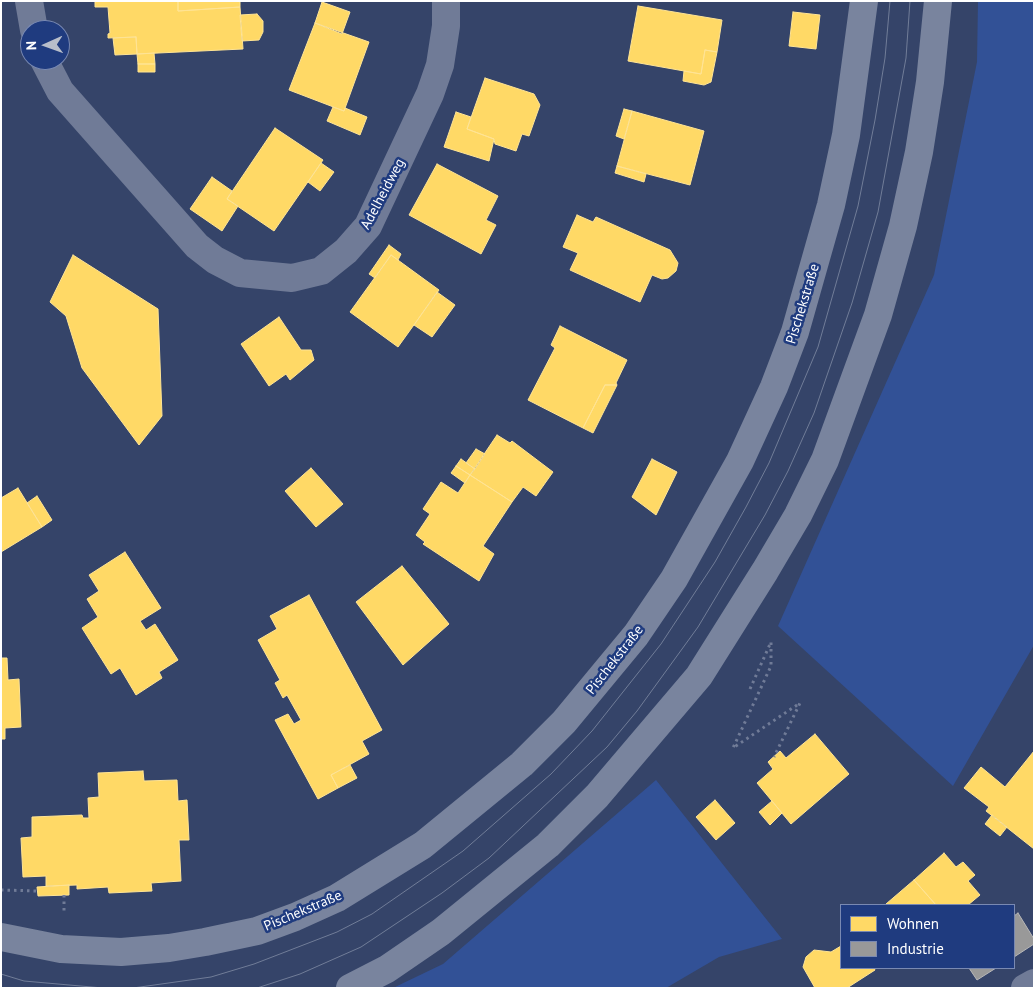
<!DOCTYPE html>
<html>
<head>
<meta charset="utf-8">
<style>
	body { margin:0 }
	#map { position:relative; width:1035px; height:989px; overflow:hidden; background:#354469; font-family:"PT Sans",sans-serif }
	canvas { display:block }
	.frame { position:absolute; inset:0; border:2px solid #fff; pointer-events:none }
	.legend { position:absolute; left:840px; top:904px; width:175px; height:65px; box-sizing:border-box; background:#1f3b7f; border:1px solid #7989b2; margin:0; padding:6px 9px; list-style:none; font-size:15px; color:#fff }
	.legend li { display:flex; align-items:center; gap:10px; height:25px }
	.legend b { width:25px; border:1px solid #7989b2 }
	.north { position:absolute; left:20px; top:20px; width:50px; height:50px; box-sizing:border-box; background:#1f3b7f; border:1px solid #7989b2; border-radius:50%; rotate:268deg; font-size:14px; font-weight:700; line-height:20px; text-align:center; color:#fff }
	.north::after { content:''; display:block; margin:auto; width:18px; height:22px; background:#b8beca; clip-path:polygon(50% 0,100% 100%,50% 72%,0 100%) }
</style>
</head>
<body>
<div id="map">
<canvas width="1035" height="989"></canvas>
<div class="frame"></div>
<ul class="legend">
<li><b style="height:14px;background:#ffd966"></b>Wohnen</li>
<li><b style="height:14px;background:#999"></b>Industrie</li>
</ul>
<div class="north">N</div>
</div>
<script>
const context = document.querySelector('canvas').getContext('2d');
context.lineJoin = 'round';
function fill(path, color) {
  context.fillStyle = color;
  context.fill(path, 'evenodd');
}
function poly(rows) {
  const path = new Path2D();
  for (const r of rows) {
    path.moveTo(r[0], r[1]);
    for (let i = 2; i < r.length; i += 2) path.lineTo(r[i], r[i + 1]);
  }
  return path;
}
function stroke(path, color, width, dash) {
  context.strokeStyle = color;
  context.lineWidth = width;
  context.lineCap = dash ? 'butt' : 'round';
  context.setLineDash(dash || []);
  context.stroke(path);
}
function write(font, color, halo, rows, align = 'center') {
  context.font = font + ' "PT Sans",sans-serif';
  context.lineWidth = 5;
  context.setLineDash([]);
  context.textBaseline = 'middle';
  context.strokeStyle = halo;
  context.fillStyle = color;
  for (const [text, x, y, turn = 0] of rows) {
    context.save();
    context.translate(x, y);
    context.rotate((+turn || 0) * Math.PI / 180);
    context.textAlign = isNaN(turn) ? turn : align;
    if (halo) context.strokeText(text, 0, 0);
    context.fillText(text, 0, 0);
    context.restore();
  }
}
fill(poly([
	[978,1,1034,1,1034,645,953,786,778,626,934,275,977,62],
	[656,780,782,939,719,957,666,988,393,988,443,964]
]), '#325196');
const homes = poly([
	[95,1,178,1,178,11,240,7,243,49,137,54,136,37,108,38,108,34,110,33,108,7,95,7,95,1],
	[178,1,240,1,240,7,178,11,178,1],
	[322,2,350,12,342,34,315,23,322,2],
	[638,6,722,20,717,52,705,50,701,74,628,61,638,6],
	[793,12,820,15,816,49,789,46,793,12],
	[257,14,263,21,263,32,259,40,242,41,240,15,257,14],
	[315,23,369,42,344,111,289,90,315,23],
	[136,37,137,54,115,55,113,38,136,37],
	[705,50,717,52,711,82,704,85,683,81,684,71,701,74,705,50],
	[154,53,155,64,138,64,137,54,154,53],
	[138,64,155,64,155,72,138,72,138,64],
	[485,78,534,94,540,105,529,136,522,134,516,151,495,144,494,139,467,129,485,78],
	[333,107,344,111,345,108,367,117,360,135,327,121,333,107],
	[624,109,632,111,624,139,616,136,624,109],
	[632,111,704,131,690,185,617,166,632,111],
	[456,112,471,117,467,129,494,139,489,161,444,147,456,112],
	[275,128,323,160,274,231,227,199,275,128],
	[321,163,334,172,320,191,308,182,321,163],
	[437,164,498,196,486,220,496,225,481,254,409,215,437,164],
	[617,166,646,174,644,182,615,173,617,166],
	[212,177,232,191,227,199,238,206,222,231,190,209,212,177],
	[577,215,593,222,596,217,670,250,678,263,676,271,668,278,662,279,652,275,640,302,570,270,578,253,563,247,577,215],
	[389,245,401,254,398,260,391,255,375,278,369,274,389,245],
	[73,255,158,309,162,416,139,445,82,368,66,316,50,302,73,255],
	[391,255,439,290,398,347,350,312,391,255],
	[437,292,455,305,432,337,414,325,437,292],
	[279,317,301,350,311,350,314,360,290,380,286,374,269,386,241,344,279,317],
	[560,326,627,360,616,383,617,385,605,385,583,428,528,400,555,348,551,345,560,326],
	[605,385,617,385,593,433,583,428,605,385],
	[497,435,510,443,512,441,553,472,536,496,523,487,512,502,470,475,497,435],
	[476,449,485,454,475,469,466,463,476,449],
	[461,459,475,469,470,475,456,466,461,459],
	[652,459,677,472,656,515,632,497,652,459],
	[456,466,470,475,465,483,451,473,456,466],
	[311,468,343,504,316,527,285,491,311,468],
	[470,475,512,502,483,546,494,554,479,581,423,544,425,542,416,535,430,514,423,509,441,482,458,493,470,475],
	[18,488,42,527,1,552,1,498,18,488],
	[37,496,52,520,42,527,27,503,37,496],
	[125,552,161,608,140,621,146,630,155,624,178,660,159,672,162,678,136,695,120,668,111,674,82,628,98,617,87,599,99,591,89,575,125,552],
	[402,566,449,624,403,665,356,602,402,566],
	[309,595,382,730,362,741,369,754,331,775,338,788,318,799,275,720,288,714,294,724,301,720,287,695,283,698,275,683,280,680,258,640,277,629,270,616,309,595],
	[1,658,7,658,8,680,19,679,21,727,5,728,5,739,1,739,1,658],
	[815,734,849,774,791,824,757,783,773,769,768,762,780,751,786,758,815,734],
	[1034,751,1034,849,986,811,989,807,964,788,981,767,1005,787,1034,751],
	[350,765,357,778,338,788,331,775,350,765],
	[143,771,144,781,177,780,178,801,187,800,189,840,179,840,181,881,151,883,152,891,109,893,108,887,77,889,77,885,46,886,46,876,23,877,21,838,32,837,32,817,82,815,83,818,89,818,88,798,99,797,98,773,143,771],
	[715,800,735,823,716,840,696,817,715,800],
	[772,801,782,813,770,825,759,812,772,801],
	[992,815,1007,827,1000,836,985,824,992,815],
	[944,853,956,867,963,862,975,875,968,881,980,895,968,905,936,905,914,880,944,853],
	[914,880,936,905,888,905,886,904,914,880],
	[69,885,69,895,38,896,37,887,69,885],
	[841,946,841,968,874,968,875,970,847,988,815,988,803,967,806,957,814,950,831,952,841,946]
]);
fill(homes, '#ffd966');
stroke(homes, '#ffe494', 1);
const industry = poly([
	[1018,913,1034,939,1034,944,1014,957,1014,916,1018,913],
	[969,968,996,968,977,980,969,968]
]);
fill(industry, '#999');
stroke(industry, '#b8b8b8', 1);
stroke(poly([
	[750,689,771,642,771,666,733,748,800,703,774,757],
	[1,890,38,891],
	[64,895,64,914]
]), '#707b97', 3, [2.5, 4]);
stroke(poly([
	[29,1,34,30],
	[44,60,60,91,197,246,215,260,240,273,292,278,321,271,346,251,368,226,430,94,440,65,446,26,446,1],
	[1025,988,1034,983]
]), '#707b97', 28);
stroke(poly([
	[1,937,61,949,121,952,169,948,205,942,257,931,295,917,337,898,423,845,522,764,564,722,636,635,674,579,740,461,774,387,795,332,831,205,846,135,864,1],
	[350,988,387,969,441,932,548,845,597,796,699,676,765,571,798,515,825,460,878,315,903,226,919,152,930,82,938,1]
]), '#79849e', 28);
stroke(poly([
	[1,974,24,981,103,988],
	[133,988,211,977,254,964,337,932,372,914,463,851,551,774,592,731,661,644,715,562,746,507,769,463,818,347,858,206,875,120,885,58,890,1],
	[257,988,300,974,361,947,442,893,489,858,607,747,637,711,698,627,765,515,788,471,814,413,852,303,878,212,906,58,910,1]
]), '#717d98', 1);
write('14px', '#fff', '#1f3b7f', [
	["Adelheidweg",383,194,-62],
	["Pischekstraße",803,304,-73],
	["Pischekstraße",615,660,-52],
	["Pischekstraße",303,911,-23]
]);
</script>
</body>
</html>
